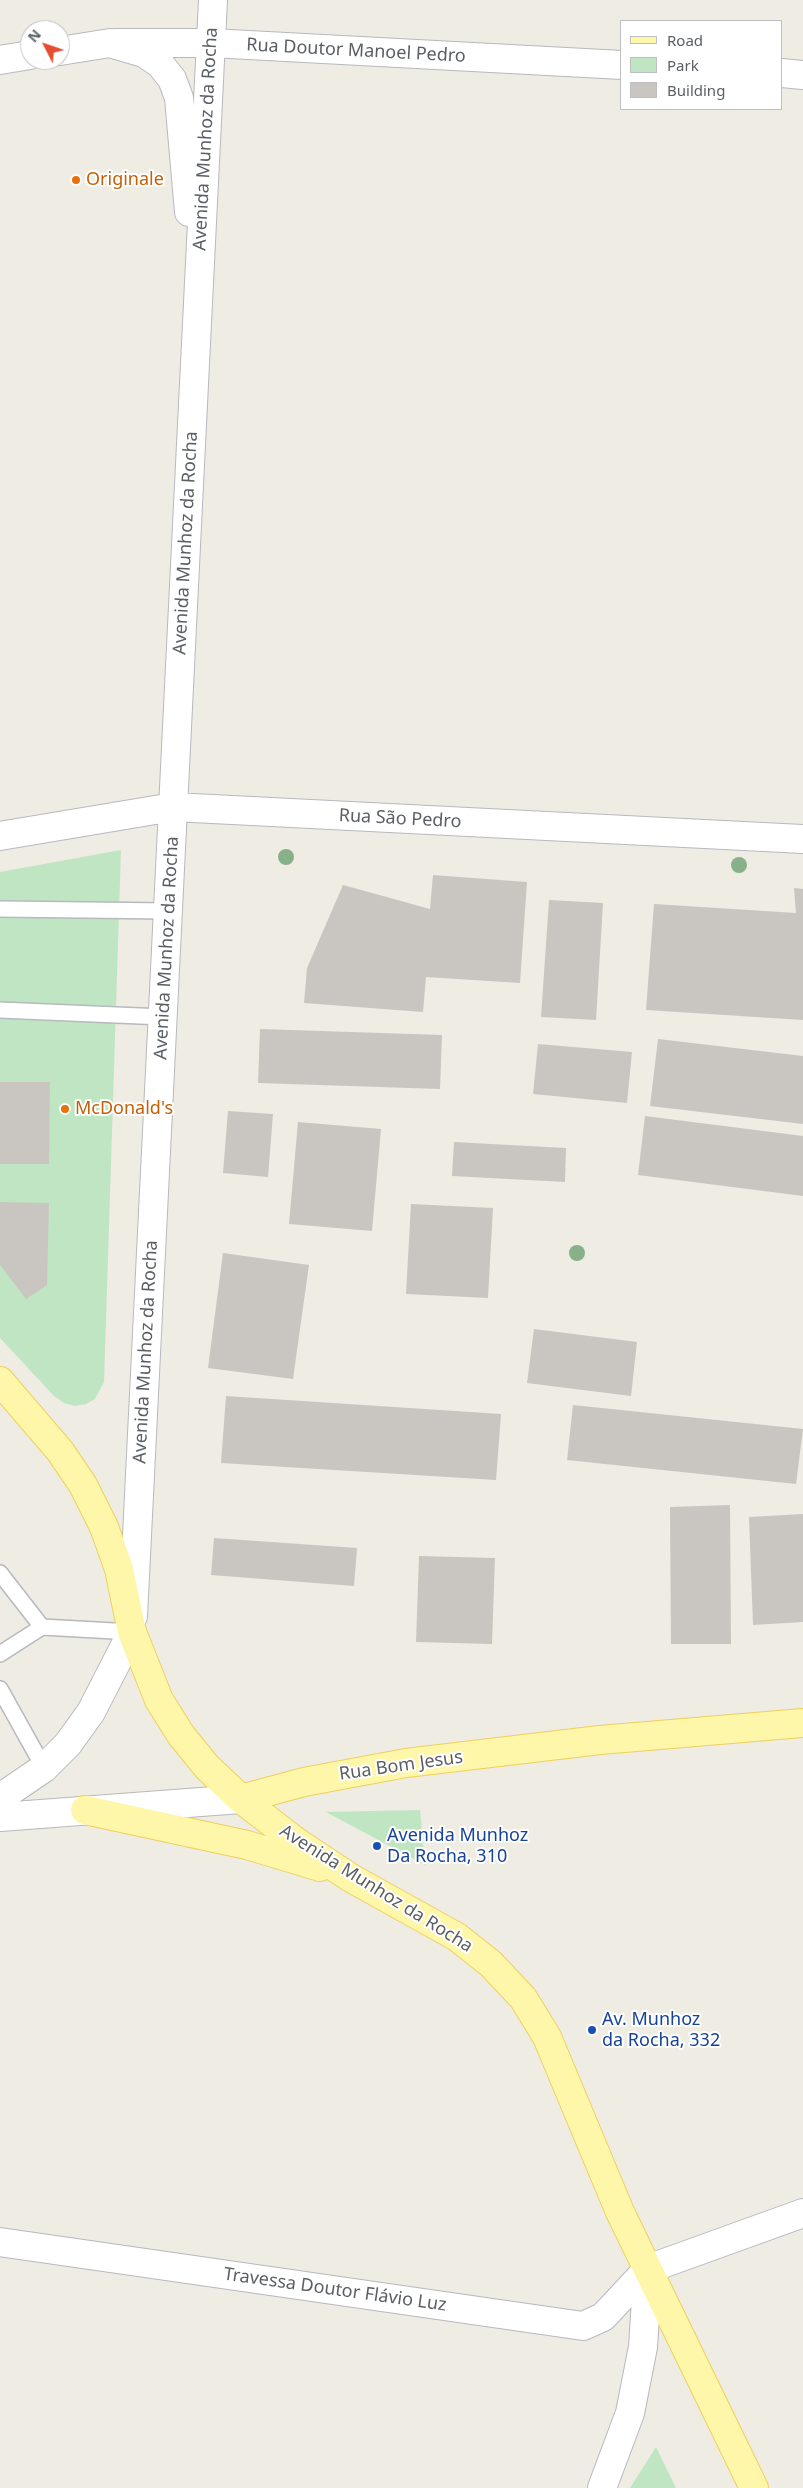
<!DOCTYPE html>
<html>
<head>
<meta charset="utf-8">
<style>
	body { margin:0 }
	#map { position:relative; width:803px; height:2488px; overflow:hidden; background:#eeece3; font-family:"Noto Sans",sans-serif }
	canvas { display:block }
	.legend { position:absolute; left:620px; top:20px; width:162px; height:90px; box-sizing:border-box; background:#fff; border:1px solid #bdbfc1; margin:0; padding:6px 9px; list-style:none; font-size:15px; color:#5b5f64 }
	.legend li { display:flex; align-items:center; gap:10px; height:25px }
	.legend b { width:25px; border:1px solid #bdbfc1 }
	.north { position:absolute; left:20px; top:20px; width:50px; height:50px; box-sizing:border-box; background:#fff; border:1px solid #bdbfc1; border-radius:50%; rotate:311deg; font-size:14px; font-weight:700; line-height:20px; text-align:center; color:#5b5f64 }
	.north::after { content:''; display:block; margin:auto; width:18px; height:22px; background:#e64c31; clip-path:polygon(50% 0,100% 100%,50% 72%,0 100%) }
</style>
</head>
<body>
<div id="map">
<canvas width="803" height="2488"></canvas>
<ul class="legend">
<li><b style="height:6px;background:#fef6a9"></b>Road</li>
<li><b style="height:14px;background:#c0e5c3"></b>Park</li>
<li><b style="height:14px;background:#c9c6c1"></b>Building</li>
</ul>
<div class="north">N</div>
</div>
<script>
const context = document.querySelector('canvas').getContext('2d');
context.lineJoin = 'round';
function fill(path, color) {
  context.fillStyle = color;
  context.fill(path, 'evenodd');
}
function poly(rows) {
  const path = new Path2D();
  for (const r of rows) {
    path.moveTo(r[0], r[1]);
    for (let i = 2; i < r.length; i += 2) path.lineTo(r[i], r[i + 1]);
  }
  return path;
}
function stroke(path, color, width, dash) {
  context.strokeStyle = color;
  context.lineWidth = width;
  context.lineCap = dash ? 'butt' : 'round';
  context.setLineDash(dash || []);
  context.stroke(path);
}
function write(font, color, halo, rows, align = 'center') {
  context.font = font + ' "Noto Sans",sans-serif';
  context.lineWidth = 4;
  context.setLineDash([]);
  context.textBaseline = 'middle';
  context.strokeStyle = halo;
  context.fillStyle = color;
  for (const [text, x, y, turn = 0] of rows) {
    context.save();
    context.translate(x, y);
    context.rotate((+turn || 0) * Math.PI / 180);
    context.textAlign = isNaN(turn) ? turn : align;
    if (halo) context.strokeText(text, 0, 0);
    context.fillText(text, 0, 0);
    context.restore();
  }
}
fill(poly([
	[121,850,104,1382,95,1399,86,1404,75,1406,64,1403,54,1396,0,1338,0,872],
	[420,1810,425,1865,326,1812],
	[656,2447,676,2488,630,2488]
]), '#c0e5c3');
fill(poly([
	[433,875,527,882,520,983,426,977,423,1012,304,1003,307,968,343,885,430,909],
	[794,888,803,889,803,1020,646,1010,654,904,796,913],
	[549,900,603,903,596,1020,541,1017],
	[260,1029,442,1035,440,1089,258,1083],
	[658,1039,803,1056,803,1124,650,1106],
	[538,1044,632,1052,627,1103,533,1094],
	[0,1082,50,1082,49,1164,0,1164],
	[228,1111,273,1114,268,1177,223,1173],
	[645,1116,803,1136,803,1196,638,1175],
	[298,1122,381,1129,372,1231,289,1224],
	[454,1142,566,1148,565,1182,452,1176],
	[0,1202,49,1203,47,1285,26,1299,0,1265],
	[411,1204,493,1208,488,1298,406,1294],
	[223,1253,309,1265,293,1379,208,1368],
	[534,1329,637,1342,631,1396,527,1383],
	[226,1396,501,1414,496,1480,221,1463],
	[573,1405,803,1429,796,1484,567,1460],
	[730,1505,731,1644,671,1644,670,1507],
	[803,1514,803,1622,753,1625,749,1517],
	[214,1538,357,1548,354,1586,211,1575],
	[419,1556,495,1558,492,1644,416,1642]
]), '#c9c6c1');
const service = poly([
	[0,909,169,911],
	[0,1010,163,1017],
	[0,1573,42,1627],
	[0,1654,42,1627,132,1632],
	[0,1689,44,1768]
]);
const minor = poly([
	[0,1798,44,1768,68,1744,91,1712,132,1632],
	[0,1817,241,1799],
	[0,2242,583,2326,603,2317,648,2269,803,2213],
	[602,2488,630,2413,643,2347,648,2269]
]);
const tertiary = poly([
	[116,43,211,43,622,65],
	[782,73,803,75]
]);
const secondary = poly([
	[60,51,110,43,144,53,160,64,172,79,179,98,189,212],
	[0,60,30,55],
	[0,836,173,807,803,839],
	[133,1616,213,0]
]);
const primary = poly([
	[0,1381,60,1451,83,1485,104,1527,119,1569,132,1632,159,1700,181,1735,207,1767,241,1799,298,1843,351,1878,457,1937,491,1964,523,1998,547,2037,620,2212,754,2488],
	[241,1799,304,1782,406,1763,600,1740,803,1723],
	[85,1810,247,1845,320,1867]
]);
stroke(service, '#b6b9bd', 18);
stroke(minor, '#b6b9bd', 30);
stroke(tertiary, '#b6b9bd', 30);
stroke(secondary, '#b7b9bf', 30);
stroke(primary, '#efd05b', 30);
stroke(service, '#fff', 15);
stroke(minor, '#fff', 28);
stroke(tertiary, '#fff', 28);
stroke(secondary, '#fff', 28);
stroke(primary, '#fef6a9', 28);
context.fillStyle = '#88b189';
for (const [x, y] of [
	[286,857],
	[739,865],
	[577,1253]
]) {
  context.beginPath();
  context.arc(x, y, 8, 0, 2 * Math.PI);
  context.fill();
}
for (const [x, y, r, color] of [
	[76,180,5,"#e8710a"],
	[65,1109,5,"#e8710a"],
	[377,1846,5,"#1a4fb4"],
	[592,2030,5,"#1a4fb4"]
]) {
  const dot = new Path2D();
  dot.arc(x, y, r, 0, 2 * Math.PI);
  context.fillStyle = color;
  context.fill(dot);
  stroke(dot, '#fff', 2);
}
write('18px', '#5b5f64', '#fff', [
	["Rua Doutor Manoel Pedro",356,51,3],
	["Avenida Munhoz da Rocha",206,139,-87],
	["Avenida Munhoz da Rocha",186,543,-87],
	["Rua São Pedro",400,819,3],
	["Avenida Munhoz da Rocha",167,948,-87],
	["Avenida Munhoz da Rocha",146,1352,-87],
	["Rua Bom Jesus",401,1766,-8],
	["Avenida Munhoz da Rocha",376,1889,32],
	["Travessa Doutor Flávio Luz",335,2290,8]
]);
write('18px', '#c56008', '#fff', [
	["Originale",86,180],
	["McDonald's",75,1109]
], 'left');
write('18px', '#164399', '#fff', [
	["Avenida Munhoz",387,1836],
	["Da Rocha, 310",387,1857],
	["Av. Munhoz",602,2020],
	["da Rocha, 332",602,2041]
], 'left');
</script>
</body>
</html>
